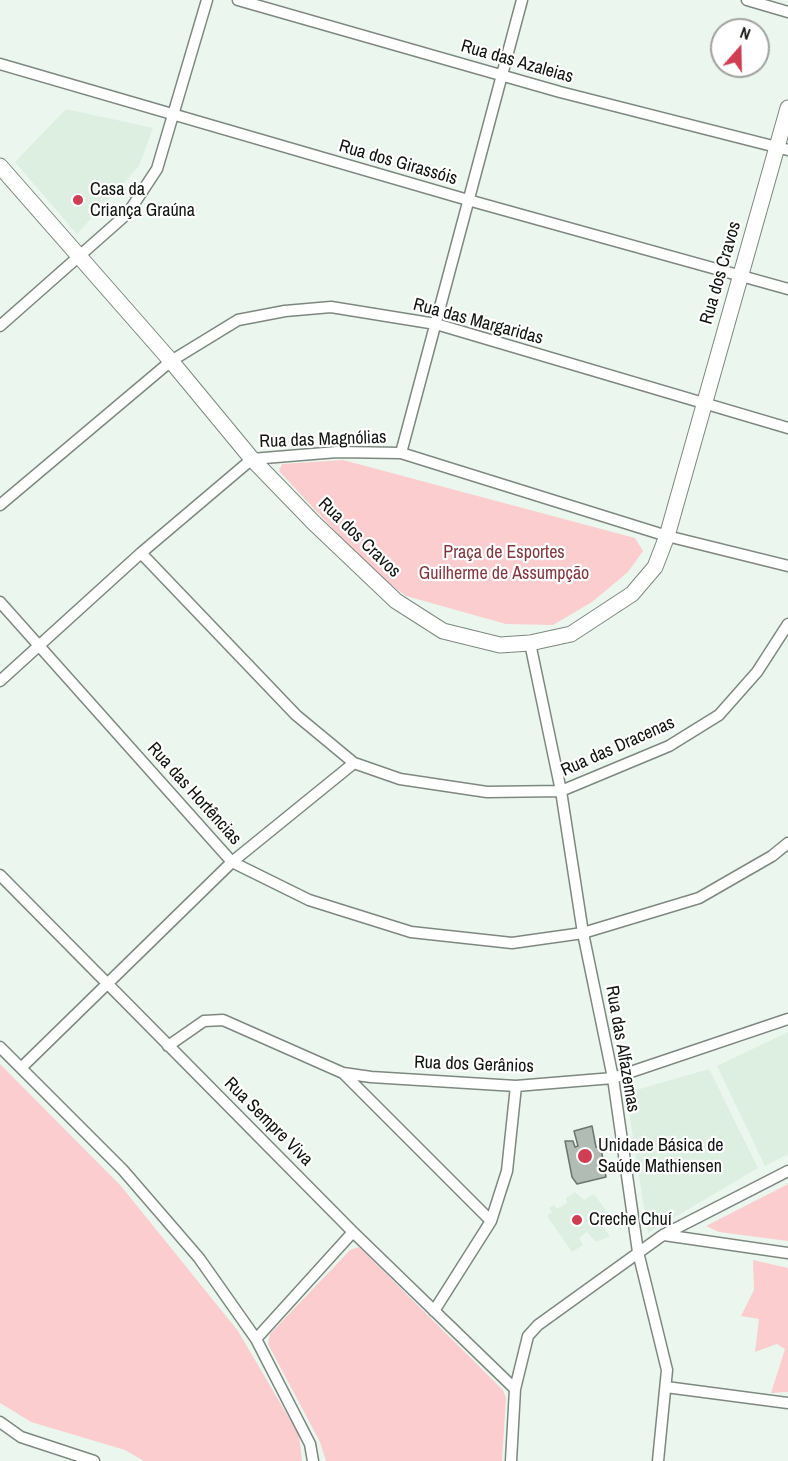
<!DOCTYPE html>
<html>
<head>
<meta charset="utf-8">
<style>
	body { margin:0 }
	#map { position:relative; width:788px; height:1461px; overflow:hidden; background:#ebf7ee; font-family:"Archivo Narrow",sans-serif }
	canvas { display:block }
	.north { position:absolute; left:710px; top:18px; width:60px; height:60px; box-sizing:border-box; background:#fff; border:2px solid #a0a1a0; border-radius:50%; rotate:20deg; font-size:16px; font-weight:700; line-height:24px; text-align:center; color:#111511 }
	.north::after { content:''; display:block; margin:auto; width:21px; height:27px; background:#cf3e53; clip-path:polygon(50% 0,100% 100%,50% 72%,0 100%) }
</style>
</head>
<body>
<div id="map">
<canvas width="788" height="1461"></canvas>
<div class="north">N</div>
</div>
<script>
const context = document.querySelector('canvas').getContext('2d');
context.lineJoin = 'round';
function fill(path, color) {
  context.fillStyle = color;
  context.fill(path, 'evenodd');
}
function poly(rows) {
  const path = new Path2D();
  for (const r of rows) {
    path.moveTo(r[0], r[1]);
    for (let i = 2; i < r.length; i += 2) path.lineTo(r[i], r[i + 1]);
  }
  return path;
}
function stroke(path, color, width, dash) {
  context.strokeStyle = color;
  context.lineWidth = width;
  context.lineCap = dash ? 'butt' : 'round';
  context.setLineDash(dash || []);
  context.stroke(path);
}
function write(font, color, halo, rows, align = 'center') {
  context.font = font + ' "Archivo Narrow",sans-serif';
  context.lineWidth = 4.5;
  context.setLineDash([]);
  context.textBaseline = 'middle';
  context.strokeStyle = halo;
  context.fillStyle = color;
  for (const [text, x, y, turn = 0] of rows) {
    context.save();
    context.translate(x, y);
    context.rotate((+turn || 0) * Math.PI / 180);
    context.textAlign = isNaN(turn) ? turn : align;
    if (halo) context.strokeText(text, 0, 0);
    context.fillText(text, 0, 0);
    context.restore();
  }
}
fill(poly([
	[66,109,153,128,139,166,77,234,15,162],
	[788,1032,788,1154,765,1166,717,1066],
	[709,1069,758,1168,648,1233,626,1093],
	[575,1192,584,1200,594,1194,609,1215,601,1224,610,1236,596,1242,587,1232,579,1238,583,1245,572,1252,547,1216,552,1212,549,1208,554,1205,557,1209,567,1203,566,1198]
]), '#dcefe0');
fill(poly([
	[343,460,635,538,643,551,628,572,592,602,553,625,506,624,406,596,371,570,279,471,282,464],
	[0,1064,121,1186,238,1331,299,1435,302,1461,144,1461,125,1450,31,1422,0,1403],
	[788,1184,788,1241,719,1232,706,1226],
	[359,1247,503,1390,506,1398,502,1461,326,1461,320,1442,268,1344,270,1334,350,1250],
	[753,1260,788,1268,788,1392,771,1393,785,1349,777,1344,755,1352,759,1319,741,1316,754,1290]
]), '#fbcdce');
const building = poly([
	[592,1126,596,1147,601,1148,606,1177,577,1184,572,1177,565,1141,573,1141,575,1147,578,1146,574,1131,592,1126]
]);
fill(building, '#b1bdb4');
stroke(building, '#6b756d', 1.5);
const street = poly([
	[238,0,560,92,788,150],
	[747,0,788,12],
	[0,64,468,200,788,289],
	[0,326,128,213,157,169,207,0],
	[401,453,522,0],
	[0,505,171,361,238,320,285,311,331,307,436,324,788,428],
	[141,553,296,715,354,763,400,779,487,792,561,791,669,746,719,715,757,672,788,624],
	[0,602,232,862,309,900,411,932,512,943,583,933,699,898,772,856,788,843],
	[530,643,561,791,583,933,613,1078,638,1252,667,1370,658,1461],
	[0,681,141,553,252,459,337,452,401,453,667,536,788,566],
	[0,875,353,1232,515,1389],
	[168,1046,204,1021,223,1020,343,1073,371,1077,516,1086,613,1078,788,1019],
	[0,1047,123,1170,199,1258,256,1339,310,1444,313,1461],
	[21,1068,232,862,354,763],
	[343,1073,491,1221],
	[664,1235,788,1253],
	[434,1311,491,1221,507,1171,516,1086],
	[256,1339,353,1232],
	[666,1387,788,1403],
	[0,1422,21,1437,94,1461],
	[511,1461,515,1389,528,1336,538,1325,663,1235,788,1171]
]);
const secondary = poly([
	[0,166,171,361,252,459,314,523,396,601,443,631,500,645,530,643,571,634,632,594,655,567,667,536,788,108]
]);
stroke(street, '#7d887f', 13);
stroke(secondary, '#7d887f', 17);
stroke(street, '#fff', 10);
stroke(secondary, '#fff', 15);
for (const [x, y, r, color] of [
	[78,200,6,"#cf3e53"],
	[585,1156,8,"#cf3e53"],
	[577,1220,6,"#cf3e53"]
]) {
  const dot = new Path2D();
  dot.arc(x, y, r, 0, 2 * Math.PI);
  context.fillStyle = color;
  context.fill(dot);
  stroke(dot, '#fff', 2);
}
write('18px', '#111511', '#fff', [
	["Rua das Azaleias",517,62,16],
	["Rua dos Girassóis",398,163,16],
	["Rua dos Cravos",721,273,-74],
	["Rua das Margaridas",478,322,15],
	["Rua das Magnólias",323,440,-2],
	["Rua dos Cravos",359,538,44],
	["Rua das Dracenas",618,747,-24],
	["Rua das Hortências",194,794,48],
	["Rua das Alfazemas",622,1049,80],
	["Rua dos Gerânios",474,1065,2],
	["Rua Sempre Viva",268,1122,45]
]);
write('18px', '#111511', '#fff', [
	["Casa da",90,190],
	["Criança Graúna",90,211],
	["Unidade Básica de",598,1146],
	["Saúde Mathiensen",598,1167],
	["Creche Chuí",589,1220]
], 'left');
write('18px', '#82373e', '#fff', [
	["Praça de Esportes",504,553],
	["Guilherme de Assumpção",504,574]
]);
</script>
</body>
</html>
